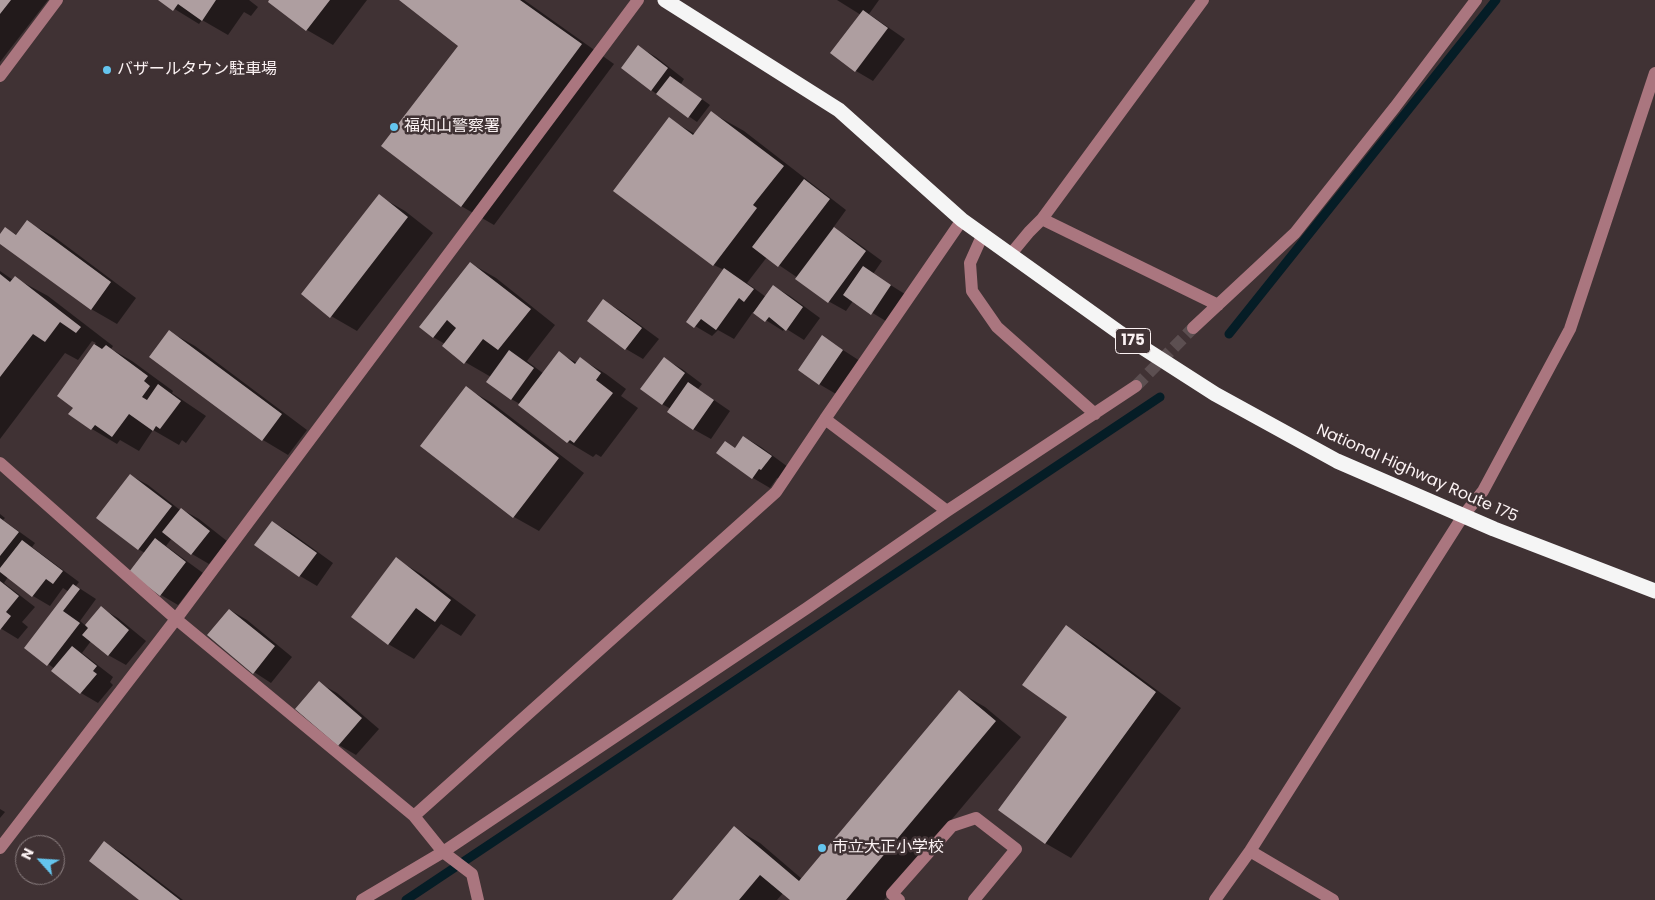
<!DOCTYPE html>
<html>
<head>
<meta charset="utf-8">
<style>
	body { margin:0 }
	#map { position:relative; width:1655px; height:900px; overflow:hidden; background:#403234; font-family:Poppins,sans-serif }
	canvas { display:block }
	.north { position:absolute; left:15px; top:835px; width:50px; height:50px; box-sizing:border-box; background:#403234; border:1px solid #8b7f80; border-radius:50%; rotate:296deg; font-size:14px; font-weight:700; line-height:20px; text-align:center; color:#fbf2f3 }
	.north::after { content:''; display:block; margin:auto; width:18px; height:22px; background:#64c5ee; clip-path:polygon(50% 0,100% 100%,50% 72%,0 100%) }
</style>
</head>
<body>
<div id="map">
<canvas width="1655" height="900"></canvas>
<div class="north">N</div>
</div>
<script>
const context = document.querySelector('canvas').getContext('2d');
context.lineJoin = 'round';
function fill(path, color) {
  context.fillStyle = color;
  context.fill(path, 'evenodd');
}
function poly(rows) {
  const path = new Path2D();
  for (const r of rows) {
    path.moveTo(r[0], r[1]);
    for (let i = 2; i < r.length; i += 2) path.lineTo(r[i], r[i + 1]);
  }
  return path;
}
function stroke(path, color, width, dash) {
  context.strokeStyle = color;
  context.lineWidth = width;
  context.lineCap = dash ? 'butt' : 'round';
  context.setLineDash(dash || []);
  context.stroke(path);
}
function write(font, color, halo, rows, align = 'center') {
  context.font = font + ' Poppins,"Noto Sans JP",sans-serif';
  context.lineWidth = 5;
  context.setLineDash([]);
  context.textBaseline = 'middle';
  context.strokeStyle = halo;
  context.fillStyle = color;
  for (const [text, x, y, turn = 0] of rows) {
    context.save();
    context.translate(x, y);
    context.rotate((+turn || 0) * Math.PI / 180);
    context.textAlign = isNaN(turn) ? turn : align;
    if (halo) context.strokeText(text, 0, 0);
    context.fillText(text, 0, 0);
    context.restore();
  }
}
fill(poly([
	[0,0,48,0,0,62],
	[160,0,249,0,258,7,251,16,244,12,228,35,202,20,199,24],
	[270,0,367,0,333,45,307,30,269,1],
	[401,0,524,0,614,64,494,225,461,206,460,46],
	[837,0,879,0,869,14,905,39,873,81,856,71,832,53,861,15],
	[639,47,656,57,684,79,681,84,710,105,697,122,651,90],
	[712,113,744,131,846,210,833,228,852,239,882,261,873,274,908,296,889,323,853,301,846,311,828,301,798,278,767,257,747,283,766,297,773,286,790,296,820,318,804,340,785,328,783,331,753,312,734,339,718,330,712,336,695,326,724,270,714,265,669,119,695,134],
	[379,196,405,211,433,233,357,331,331,316],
	[27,222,53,236,136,298,117,324,91,309,0,243,0,236,5,228,17,235],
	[470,263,496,278,555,325,527,361,544,374,559,353,577,363,581,359,606,374,626,389,621,396,638,408,601,457,596,454,593,457,568,442,520,404,511,399,491,377,465,362,445,344,433,337],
	[0,271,13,280,15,278,48,296,113,346,111,349,132,361,173,391,172,393,206,416,186,443,182,440,179,445,153,430,139,451,120,440,117,444,92,429,75,407,58,395,96,343,92,341,78,360,65,353,0,439],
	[604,301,621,311,659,339,643,359,626,349,589,321],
	[170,332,195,346,307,430,288,455,263,440],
	[823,337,860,361,836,394,819,384],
	[665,359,682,369,702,384,698,389,730,411,711,439,693,429,671,409,662,404],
	[466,388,492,403,584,473,539,531,514,517],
	[744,437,761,447,788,467,779,479,777,478,770,488,753,478,717,453,736,448],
	[130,475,148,485,180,510,181,509,199,519,227,541,209,564,192,554,172,538,166,546,203,573,178,605,161,595,145,553,138,549],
	[0,514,5,518,3,520,35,543,32,547,79,582,76,586,96,599,80,621,86,626,101,608,118,618,146,641,126,665,108,655,91,641,82,653,113,677,110,682,113,685,98,703,81,693,53,671,55,669,25,647,69,592,63,588,50,606,33,596,8,577,4,583,35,607,22,622,28,627,18,639,0,628],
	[272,522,290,532,333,563,317,586,300,576],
	[396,559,421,574,476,615,461,636,441,624,414,659,388,644],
	[230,610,247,620,292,657,271,683,254,672],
	[1066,627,1092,642,1181,708,1071,858,1045,843,1068,717],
	[319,683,337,693,379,729,356,755,339,745,297,709],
	[959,692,985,707,1021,737,884,900,792,900,783,893,777,900,674,900,734,828,760,843,802,879],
	[0,809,5,812,0,818],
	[105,843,122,853,183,900,141,900]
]), '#0007');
stroke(poly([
	[1229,334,1496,0],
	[406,900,1160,397]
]), '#051d26', 9);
fill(poly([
	[0,0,11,0,0,14],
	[158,0,216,0,202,21,178,4,173,11],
	[269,0,330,0,306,31,268,2],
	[399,0,520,0,582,44,461,207,381,146,458,46],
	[863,10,888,28,855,72,830,53],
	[638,45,668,68,651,91,621,68],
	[670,76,702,99,688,118,656,94],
	[711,111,784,166,753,205,757,208,713,266,613,191,669,117,693,135],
	[804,179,830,199,778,267,752,247],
	[379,194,408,217,330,318,301,294],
	[27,220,111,282,91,310,0,244,0,234,5,227,16,235],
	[834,227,866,251,828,303,795,279],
	[470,262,531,309,498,350,483,339,464,364,442,346,456,328,447,320,433,338,419,327],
	[863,266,891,285,871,315,843,295],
	[724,268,754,289,744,302,739,298,716,330,701,319,694,328,686,322],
	[0,274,10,282,15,276,81,327,76,333,60,322,45,342,33,334,0,377],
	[773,285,803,307,786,331,769,317,765,322,753,313],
	[603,299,642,328,625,350,587,321],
	[169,330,282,414,262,441,149,357],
	[822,335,843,350,819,385,798,370],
	[94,344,102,349,106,345,148,376,144,381,150,386,142,397,147,400,158,384,181,401,160,429,156,426,153,431,129,414,112,437,95,425,91,430,68,414,73,408,57,396],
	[509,350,534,368,511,400,486,382],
	[559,351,575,364,580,357,601,373,596,380,613,393,574,443,570,440,567,443,518,405],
	[664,357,685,373,662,405,640,389],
	[688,382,714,400,693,430,667,412],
	[466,386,559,458,513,518,420,446],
	[743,436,772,456,761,470,759,469,752,479,716,453,725,441,735,448],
	[130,474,172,506,138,550,96,518],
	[181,508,210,531,191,555,162,532],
	[0,518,19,532,0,556],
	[272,521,317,553,299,577,254,545],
	[155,538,186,562,160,596,129,572],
	[22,540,63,571,53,584,46,579,32,597,0,572,0,568],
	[396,557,451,600,435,622,416,608,388,645,351,617],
	[0,581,19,596,6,612,11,616,0,630],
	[73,584,80,589,63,611,80,623,47,666,24,648],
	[101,606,129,630,108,656,82,635,88,628,85,625],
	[229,609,275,646,253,674,207,635],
	[1066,625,1156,692,1045,844,998,810,1067,717,1022,685],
	[72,646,97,666,93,671,97,674,80,694,51,671],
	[319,681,362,718,338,746,295,709],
	[959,690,996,721,846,900,790,900,760,875,739,900,672,900,734,826,799,881],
	[104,841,180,900,139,900,89,861]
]), '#ae9ea0');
stroke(poly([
	[1136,386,1193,328]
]), '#5c4f51', 12, [12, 6]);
stroke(poly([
	[0,76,57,0],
	[1042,219,1218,305],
	[983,234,970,263,972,291,997,327,1095,414],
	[1010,255,1029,232,1042,219,1203,0],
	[1193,328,1295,233,1395,107,1476,0],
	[0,463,176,619,414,816,443,852,472,874,478,900],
	[947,511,825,419,962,220],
	[414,816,776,492,825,419],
	[0,848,176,619,638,0],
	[1250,851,1333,900],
	[362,900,443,852,807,608,947,511,1136,386],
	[899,900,892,894,952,826,976,818,1016,849,974,900],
	[1215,900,1250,851,1463,516,1483,491,1570,329,1655,73]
]), '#aa767f', 12);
stroke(poly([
	[665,0,839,110,962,220,1120,333,1215,394,1337,461,1494,529,1655,591]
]), '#f5f5f5', 15);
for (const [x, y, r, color] of [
	[107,70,5,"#64c5ee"],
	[394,127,5,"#64c5ee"],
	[822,848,5,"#64c5ee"]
]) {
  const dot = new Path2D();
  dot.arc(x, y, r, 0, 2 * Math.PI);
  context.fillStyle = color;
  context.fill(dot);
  stroke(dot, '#403234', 2);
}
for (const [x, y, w] of [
	[1133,341,35]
]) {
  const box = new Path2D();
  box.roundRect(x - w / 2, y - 12.5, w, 25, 4);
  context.fillStyle = '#403234';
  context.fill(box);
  stroke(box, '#fbf2f3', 1);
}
write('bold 15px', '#fbf2f3', null, [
	["175",1133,341]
]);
write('16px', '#fbf2f3', '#403234', [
	["バザールタウン駐車場",117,70],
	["福知山警察署",404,127],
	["市立大正小学校",832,848]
], 'left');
write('16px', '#fbf2f3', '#403234', [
	["National Highway Route 175",1417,474,24]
]);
</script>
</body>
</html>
